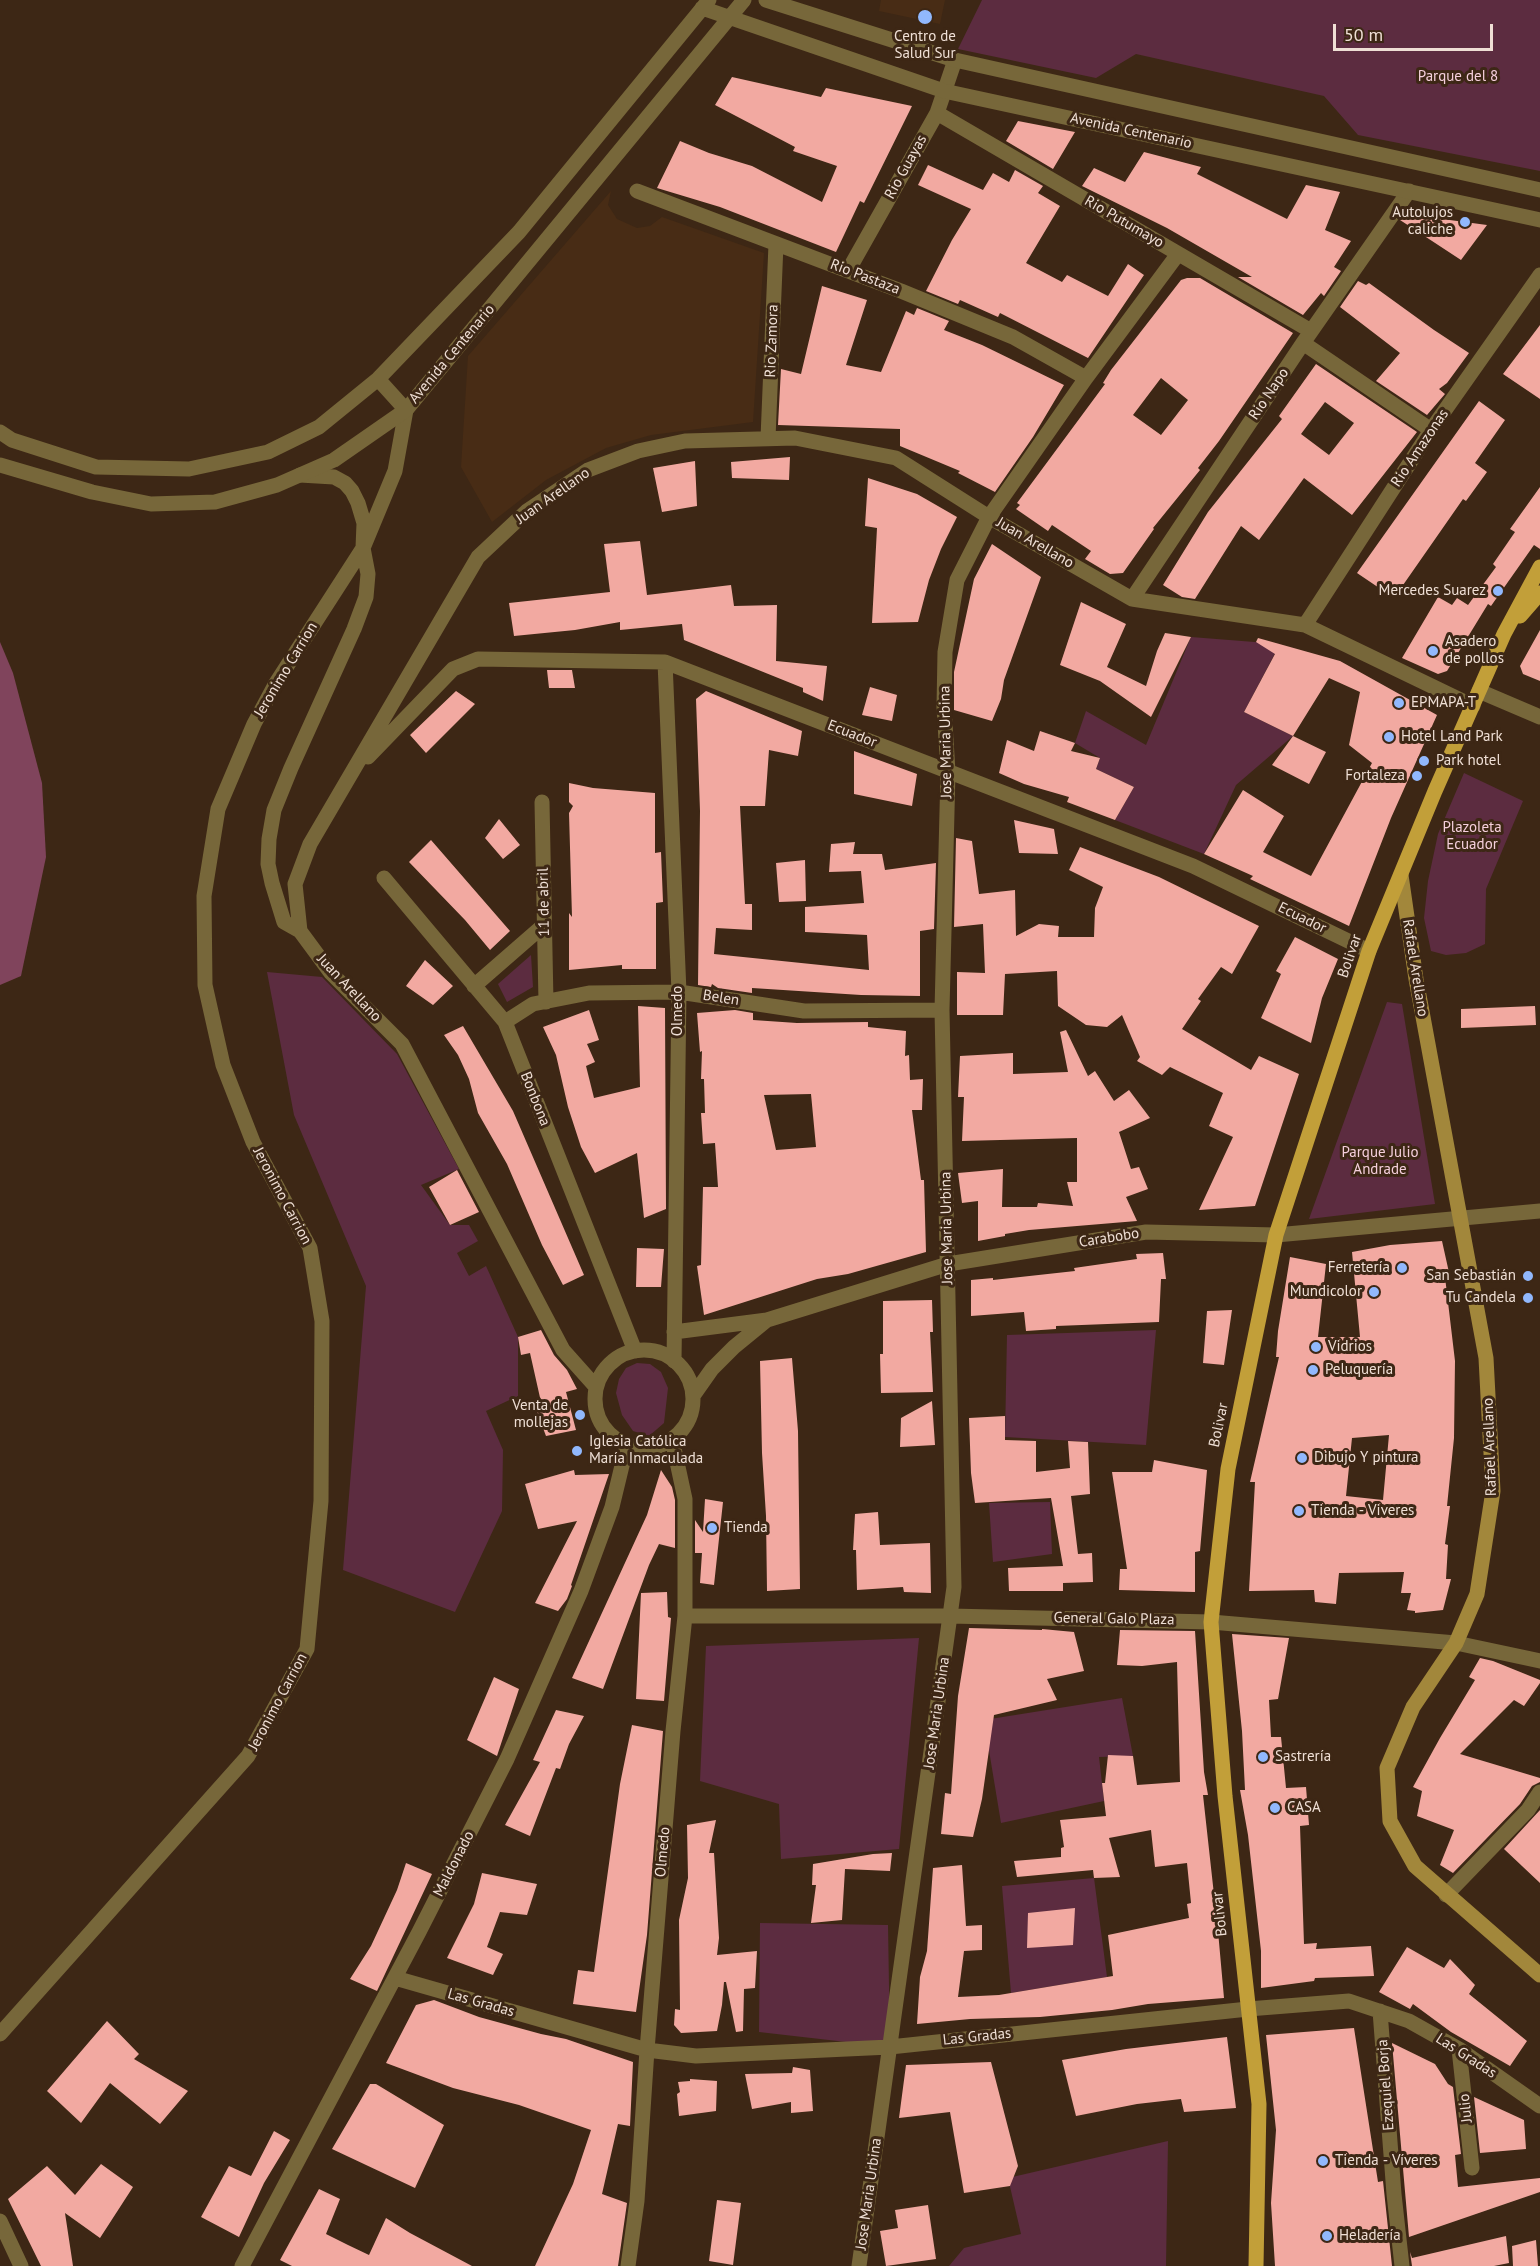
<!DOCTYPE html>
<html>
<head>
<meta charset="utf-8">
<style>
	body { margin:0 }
	#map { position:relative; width:1540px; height:2266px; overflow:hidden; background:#3d2715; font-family:"PT Sans",sans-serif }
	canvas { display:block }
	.scale { position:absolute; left:1333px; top:24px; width:160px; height:27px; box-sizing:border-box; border:3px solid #efdfd5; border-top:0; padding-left:8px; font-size:18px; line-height:21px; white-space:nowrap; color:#efdfd5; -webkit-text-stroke:4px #3d2715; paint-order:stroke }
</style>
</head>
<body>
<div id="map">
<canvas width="1540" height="2266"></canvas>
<div class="scale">50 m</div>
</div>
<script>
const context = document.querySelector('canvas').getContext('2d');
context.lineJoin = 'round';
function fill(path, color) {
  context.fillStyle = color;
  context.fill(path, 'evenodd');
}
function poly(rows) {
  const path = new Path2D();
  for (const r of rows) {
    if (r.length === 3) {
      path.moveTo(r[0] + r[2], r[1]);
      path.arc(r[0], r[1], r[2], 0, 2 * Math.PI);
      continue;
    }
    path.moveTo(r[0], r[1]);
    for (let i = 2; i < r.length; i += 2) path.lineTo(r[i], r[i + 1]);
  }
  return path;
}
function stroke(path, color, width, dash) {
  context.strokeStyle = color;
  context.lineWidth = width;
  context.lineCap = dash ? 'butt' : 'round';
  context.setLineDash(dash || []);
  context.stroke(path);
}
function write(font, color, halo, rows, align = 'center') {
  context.font = font + ' "PT Sans",sans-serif';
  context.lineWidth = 6;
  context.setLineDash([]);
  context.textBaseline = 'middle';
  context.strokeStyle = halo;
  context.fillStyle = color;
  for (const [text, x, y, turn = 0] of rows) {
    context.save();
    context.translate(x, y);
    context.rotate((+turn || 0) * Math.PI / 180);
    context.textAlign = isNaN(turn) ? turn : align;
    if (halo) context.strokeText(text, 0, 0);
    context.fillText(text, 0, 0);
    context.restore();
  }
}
fill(poly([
	[881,0,945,0,940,24,879,11],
	[611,191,608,205,617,219,637,228,650,226,662,217,764,253,753,422,651,435,606,448,546,480,492,522,461,467,468,356]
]), '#482c15');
fill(poly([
	[982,0,1540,0,1540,171,1358,135,1324,96,1136,54,1096,78,958,49],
	[1191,637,1280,644,1244,712,1293,736,1236,785,1204,854,1115,820,1134,787,1096,769,1100,758,1075,743,1086,711,1146,745],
	[1464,773,1523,801,1486,889,1485,944,1466,953,1446,955,1431,951,1424,918,1428,881,1438,834],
	[531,955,533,987,507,1002,498,984],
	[267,972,322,977,397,1054,459,1169,421,1185,450,1225,469,1225,478,1241,457,1253,469,1276,486,1266,518,1337,518,1396,486,1411,503,1450,502,1511,455,1612,343,1570,366,1286,294,1115],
	[1387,1002,1402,1004,1435,1204,1309,1219],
	[1156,1330,1146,1445,1005,1437,1007,1335],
	[637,1363,650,1364,661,1372,668,1388,664,1423,649,1436,633,1431,622,1415,616,1393,619,1379,626,1368],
	[1050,1502,1052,1554,993,1562,989,1503],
	[919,1638,899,1849,781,1859,779,1804,700,1781,706,1646],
	[1122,1698,1133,1756,1099,1757,1104,1801,1001,1823,984,1720],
	[1094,1878,1107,1977,1011,1993,1002,1886],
	[760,1923,888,1925,890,2047,759,2032],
	[1168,2141,1166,2266,949,2266,964,2248,1021,2234,1008,2178]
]), '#5c2c40');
fill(poly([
	[0,642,13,673,42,783,46,857,21,976,0,985]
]), '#80445c');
fill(poly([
	[732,77,821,97,826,88,912,106,864,203,860,201,836,252,720,207,657,188,680,141,709,153,752,166,822,202,837,166,793,151,795,147,715,105],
	[1018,121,1075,132,1053,169,1006,141],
	[1144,152,1201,167,1197,174,1287,219,1306,185,1340,192,1325,230,1351,241,1334,267,1341,271,1324,296,1321,293,1303,315,1238,277,1252,277,1167,228,1082,186,1094,168,1125,182],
	[928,165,983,190,993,173,1009,182,1015,170,1043,186,1038,193,1060,206,1026,263,1062,282,1067,275,1108,296,1128,264,1144,275,1088,358,1000,313,998,317,960,300,958,304,926,291,952,240,971,209,918,185],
	[1405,214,1487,225,1461,260,1400,220],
	[1187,278,1200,278,1293,333,1219,441,1198,468,1200,470,1153,528,1154,529,1123,573,1110,574,1085,559,1091,551,1052,525,1048,531,1016,509,1020,505,1017,503,1105,384,1103,383,1111,370,1181,280],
	[1161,378,1188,400,1161,435,1133,415],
	[1358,281,1366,285,1369,283,1434,330,1469,353,1447,383,1439,389,1445,394,1427,415,1376,381,1400,353,1340,307],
	[822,286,867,300,846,365,881,372,906,311,914,315,917,308,949,321,944,330,982,345,1064,385,1033,437,995,492,958,473,960,471,900,446,900,429,778,425,781,369,801,374],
	[1540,325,1540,399,1503,374],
	[1316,364,1417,432,1352,515,1304,478,1259,540,1241,526,1195,599,1182,597,1163,585,1208,512,1282,419,1279,416],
	[1325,402,1354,423,1329,455,1301,434],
	[1479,401,1505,420,1475,463,1487,472,1466,501,1463,499,1394,598,1357,573],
	[790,457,789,480,732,478,731,462],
	[695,461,697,506,662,512,653,468],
	[868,478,917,494,957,517,941,549,929,580,918,622,872,623,877,528,865,526],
	[1540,487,1540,549,1534,545,1491,606,1488,604,1447,671,1438,674,1402,658,1438,597,1452,605,1457,598,1468,605,1496,567,1493,564,1515,532,1510,529],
	[640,541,647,595,731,585,734,606,777,605,776,661,827,666,823,701,803,692,803,688,684,640,682,624,620,630,620,622,575,630,514,636,509,603,610,592,604,544],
	[992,544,1041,577,1004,680,1001,699,992,721,954,710,954,672,974,579],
	[1081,602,1126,624,1107,667,1146,686,1157,651,1165,633,1191,637,1151,717,1100,681,1060,665],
	[1540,630,1540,681,1523,674,1520,666],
	[1258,638,1340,661,1437,715,1391,818,1349,926,1250,879,1253,876,1204,854,1243,790,1284,816,1263,852,1311,876,1372,763,1349,745,1360,692,1329,678,1293,736,1244,712,1275,654,1256,642],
	[547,670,572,670,575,688,549,688],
	[870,687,897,695,892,721,862,715],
	[456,691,475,704,426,753,410,735],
	[706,691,802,731,798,756,769,750,765,806,740,806,745,904,752,904,752,930,716,928,714,954,869,970,867,935,805,932,805,907,864,903,861,871,829,872,831,844,855,842,853,854,882,854,885,870,936,863,934,929,920,931,920,996,861,995,752,988,752,993,718,988,712,984,711,987,698,985,700,811,696,699],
	[1040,731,1075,743,1071,751,1100,758,1096,769,1134,787,1115,820,1067,802,1069,797,1024,784,999,773,1007,740,1034,751],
	[1293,736,1326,752,1309,784,1272,765],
	[854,751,917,774,912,806,854,794],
	[569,783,593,788,655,793,655,853,661,852,663,902,656,903,656,969,622,969,622,965,569,970,569,913,572,917,569,813,573,806,569,802],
	[499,819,520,845,503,859,485,838],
	[1014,820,1054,829,1058,854,1019,853],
	[956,838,972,841,979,894,1015,890,1016,936,1039,924,1059,926,1058,937,1094,937,1095,908,1103,887,1069,870,1080,847,1159,877,1259,926,1232,974,1221,967,1198,999,1201,1001,1182,1029,1251,1070,1259,1056,1299,1074,1255,1206,1199,1210,1233,1137,1209,1126,1223,1093,1170,1067,1162,1075,1137,1061,1140,1057,1122,1015,1107,1027,1086,1025,1058,1006,1057,971,1005,974,1003,1015,957,1015,957,972,985,973,983,924,954,927],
	[431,840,510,931,490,950,465,920,409,862],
	[805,860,806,901,779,902,776,863],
	[1295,937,1338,959,1322,998,1311,1043,1261,1018,1281,974,1276,971],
	[425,960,453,986,433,1005,406,986],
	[638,1006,665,1008,666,1209,644,1218,637,1153,595,1173,581,1147,568,1107,556,1055,543,1027,589,1010,599,1040,587,1044,595,1062,586,1066,594,1098,640,1087],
	[1535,1006,1536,1025,1461,1028,1461,1009],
	[735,1010,753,1013,753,1020,797,1023,868,1022,868,1027,906,1031,905,1056,909,1055,910,1080,923,1079,922,1110,912,1110,921,1180,924,1180,926,1252,848,1274,817,1279,704,1315,697,1266,701,1265,703,1187,718,1187,715,1143,703,1144,701,1113,705,1113,704,1079,701,1079,702,1051,700,1052,697,1013],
	[811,1094,816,1147,776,1150,764,1095],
	[463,1026,513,1111,584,1275,563,1285,542,1245,507,1164,478,1113,469,1079,458,1055,444,1035],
	[1066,1030,1088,1076,1095,1071,1114,1101,1129,1090,1150,1118,1119,1132,1131,1169,1139,1167,1148,1189,1126,1197,1137,1221,1029,1230,1005,1234,1005,1236,978,1241,978,1201,962,1203,958,1173,1003,1169,1002,1207,1037,1207,1038,1203,1073,1206,1067,1182,1077,1182,1077,1138,962,1141,964,1097,958,1097,960,1056,1013,1053,1013,1074,1068,1072,1060,1032],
	[457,1170,479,1212,450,1225,429,1187],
	[1442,1241,1450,1277,1445,1277,1455,1361,1454,1438,1447,1506,1450,1506,1445,1544,1448,1545,1446,1579,1451,1579,1443,1610,1415,1613,1415,1611,1407,1610,1411,1593,1401,1593,1404,1572,1339,1573,1336,1604,1315,1602,1314,1590,1249,1591,1255,1482,1250,1482,1279,1357,1276,1357,1278,1331,1290,1257,1326,1264,1318,1337,1360,1337,1352,1252,1390,1245],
	[1389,1435,1383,1500,1346,1496,1352,1438],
	[637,1248,664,1249,661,1287,636,1287],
	[1163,1253,1166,1279,1161,1279,1159,1322,1056,1326,1056,1329,1026,1331,1024,1312,971,1316,971,1280,993,1278,993,1280,1075,1271,1074,1268,1137,1259,1136,1254],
	[932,1300,933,1332,930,1332,933,1392,881,1393,880,1354,883,1354,883,1301],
	[1232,1310,1224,1365,1203,1363,1207,1311],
	[541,1330,554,1355,567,1370,577,1389,566,1392,576,1430,546,1436,537,1412,543,1411,530,1353,521,1355,518,1337],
	[792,1358,798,1431,800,1589,767,1591,766,1516,762,1453,760,1361],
	[932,1401,935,1445,900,1447,901,1418],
	[1005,1416,1005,1440,1036,1441,1036,1472,1070,1468,1068,1441,1088,1442,1090,1494,1071,1496,1078,1554,1092,1553,1093,1582,1063,1583,1063,1591,1009,1591,1008,1568,1063,1566,1051,1498,975,1503,971,1473,969,1418],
	[1154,1460,1207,1470,1200,1551,1195,1552,1195,1592,1119,1590,1120,1569,1127,1569,1112,1472,1152,1472],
	[574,1470,575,1475,609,1474,571,1585,572,1586,567,1599,558,1611,535,1603,577,1521,538,1529,525,1484],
	[661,1470,672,1487,675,1500,675,1548,659,1544,649,1565,603,1689,572,1678,647,1515],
	[705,1499,723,1502,714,1585,700,1583,702,1553,695,1553,695,1520,703,1532],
	[878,1512,880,1545,930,1543,931,1593,904,1592,903,1587,857,1590,856,1550,853,1550,855,1514],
	[667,1592,668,1617,671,1618,664,1701,636,1699,641,1593],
	[969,1628,1042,1630,1042,1629,1074,1632,1084,1671,1047,1679,1057,1700,994,1715,982,1799,973,1837,941,1834,945,1793,951,1794,958,1696],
	[1120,1630,1195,1631,1204,1772,1208,1795,1203,1795,1218,1931,1224,1998,1148,2004,1112,2010,1040,2017,970,2019,917,2024,920,1977,927,1951,933,1868,962,1865,966,1926,982,1925,982,1950,964,1951,958,1997,999,1995,1113,1976,1108,1935,1189,1918,1187,1904,1191,1903,1187,1863,1155,1867,1151,1830,1109,1838,1120,1877,1094,1878,1093,1870,1017,1877,1014,1861,1061,1857,1061,1848,1064,1847,1060,1820,1106,1816,1102,1783,1105,1783,1108,1755,1133,1756,1137,1785,1180,1782,1177,1662,1142,1666,1117,1665],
	[1232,1634,1289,1638,1278,1699,1269,1700,1271,1737,1281,1737,1286,1788,1306,1787,1309,1825,1300,1826,1304,1944,1317,1943,1316,1949,1371,1946,1374,1976,1315,1978,1314,1981,1261,1988,1261,1951,1248,1835,1240,1790,1245,1790,1242,1731],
	[1480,1658,1493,1661,1540,1680,1540,1683,1524,1706,1514,1700,1460,1754,1540,1778,1540,1782,1532,1786,1520,1804,1453,1873,1440,1865,1454,1830,1417,1816,1422,1791,1413,1787,1440,1738,1475,1680,1469,1677],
	[494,1677,519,1689,497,1756,467,1740],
	[556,1710,584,1716,569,1744,560,1769,556,1768,530,1836,505,1825,540,1762,533,1760],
	[632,1725,663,1731,647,1935,636,2012,573,2004,578,1970,594,1972,620,1784],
	[1540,1810,1540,1883,1504,1849],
	[716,1820,709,1853,714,1853,719,1938,717,1955,757,1951,755,1988,744,1989,743,2031,736,2032,726,1982,724,1982,722,2005,717,2031,681,2033,674,2025,675,2009,680,2010,679,1920,688,1878,687,1825],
	[892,1853,890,1871,845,1869,842,1920,811,1923,816,1885,812,1885,813,1864,873,1854],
	[406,1863,432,1874,377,1991,350,1979,371,1946,397,1890],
	[482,1873,537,1884,527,1915,500,1912,487,1947,503,1954,493,1975,447,1958,474,1904],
	[1075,1908,1073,1945,1027,1948,1028,1913],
	[1407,1947,1444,1968,1450,1959,1475,1985,1469,1994,1527,2041,1510,2066,1451,2032,1413,2004,1410,2009,1379,1992],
	[434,2000,479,2017,541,2034,566,2039,633,2062,630,2126,618,2124,602,2194,627,2203,618,2266,535,2266,573,2184,591,2130,519,2105,453,2088,386,2063,416,2005],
	[107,2021,139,2054,134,2059,188,2091,160,2124,110,2083,81,2123,47,2091],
	[1354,2028,1378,2182,1383,2181,1392,2266,1275,2266,1271,2203,1276,2130,1266,2035],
	[1227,2037,1236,2108,1184,2112,1181,2099,1137,2104,1076,2116,1062,2060,1126,2049],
	[1392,2043,1435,2064,1448,2084,1453,2087,1461,2154,1455,2155,1458,2187,1540,2178,1540,2192,1409,2237],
	[991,2062,1018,2166,1010,2186,964,2193,950,2112,899,2118,906,2065],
	[793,2067,810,2070,813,2111,791,2113,791,2102,752,2109,745,2074,792,2073],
	[690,2079,717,2081,716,2111,679,2116,677,2094,680,2092,678,2082,690,2081],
	[370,2084,376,2084,444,2125,415,2188,332,2149],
	[1474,2097,1524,2120,1526,2149,1480,2153],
	[274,2131,290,2140,264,2183,239,2237,201,2217,229,2166,251,2176],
	[101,2164,133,2187,100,2238,65,2213,73,2266,41,2266,8,2199,47,2166,75,2195],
	[319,2189,340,2199,326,2234,348,2245,369,2255,386,2218,410,2233,472,2266,292,2266,280,2260],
	[717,2200,741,2203,733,2265,709,2261],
	[928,2205,936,2259,886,2266,880,2231,898,2228,895,2210],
	[1506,2236,1509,2263,1494,2266,1412,2266,1410,2252,1412,2258],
	[1536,2240,1538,2266,1513,2266,1512,2246]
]), '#f2a9a1');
stroke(poly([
	[937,113,1311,331],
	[637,191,901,291,1013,337,1086,378],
	[848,271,937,113,955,60],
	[1303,343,1431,430],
	[768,438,776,244],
	[1132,599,1303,343,1409,191],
	[1305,625,1431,430,1540,275],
	[665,662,679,992,674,1361],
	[1479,691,1540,717],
	[368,757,453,669,478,659,665,662,1193,866,1369,951],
	[542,802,546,1002],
	[384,878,505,1022,635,1351],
	[300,931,284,922,272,883,268,864,269,839,274,810,291,768,354,629,366,597,368,574,363,548,364,523,358,503,352,491,345,483,334,477,300,475],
	[474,986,544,925],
	[505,1022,533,1004,589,993,679,992,804,1011,942,1010],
	[674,1332,767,1320,948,1264,1146,1232,1276,1235,1540,1211],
	[644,1399,49],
	[596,1387,563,1350,402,1044,331,973,300,931,295,884,310,844,478,557,527,511,588,470,638,451,685,441,795,438,896,458,989,517,1132,599,1305,625,1473,706],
	[693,1396,712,1369,734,1347,767,1320],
	[685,1616,950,1616,1211,1622,1456,1643,1540,1661],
	[1446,1895,1528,1810,1540,1792],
	[395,1978,647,2050,696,2056,890,2047,1248,2009,1349,2001,1409,2021,1459,2049,1540,2106],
	[1380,2011,1394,2194,1402,2266],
	[0,2034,248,1756,307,1649,321,1501,322,1321,310,1248,253,1142,223,1065,205,985,204,896,218,809,254,724,276,683,363,548,395,471,406,410],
	[1459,2049,1472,2168],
	[0,2221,21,2266],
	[242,2266,419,1932,507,1759,581,1591,612,1507,627,1445],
	[628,2266,637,2201,647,2050,673,1731,685,1616,685,1499,672,1439],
	[859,2266,954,1587,942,1010,948,772,944,707,945,652,957,580,989,517,1086,378,1178,254]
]), '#77673a', 15);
stroke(poly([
	[766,0,955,60,1540,190],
	[702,8,944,91,1540,220],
	[378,379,406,410],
	[0,432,12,440,96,467,189,469,268,452,319,427,378,379,519,232,709,0],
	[0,465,92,492,151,504,215,502,277,485,334,460,406,410,744,0]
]), '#77673a', 15);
stroke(poly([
	[1401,875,1416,979,1486,1358,1493,1491,1477,1594,1456,1643,1413,1707,1387,1768,1390,1821,1415,1866,1540,1975]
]), '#a2873b', 15);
stroke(poly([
	[1520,616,1540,593],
	[1256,2266,1259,2104,1225,1796,1211,1622,1228,1469,1276,1235,1369,951,1435,791,1504,634,1540,567]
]), '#c29f39', 15);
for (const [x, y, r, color] of [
	[925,17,8,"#91b8fd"],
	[1465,222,6,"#91b8fd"],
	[1498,591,6,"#91b8fd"],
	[1433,651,6,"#91b8fd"],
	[1399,703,6,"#91b8fd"],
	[1389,737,6,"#91b8fd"],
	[1424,761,6,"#91b8fd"],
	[1417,776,6,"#91b8fd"],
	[1402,1268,6,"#91b8fd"],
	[1528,1276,6,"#91b8fd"],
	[1374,1292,6,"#91b8fd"],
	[1528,1298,6,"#91b8fd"],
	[1316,1347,6,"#91b8fd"],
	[1313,1370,6,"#91b8fd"],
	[580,1415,6,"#91b8fd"],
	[577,1451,6,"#91b8fd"],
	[1302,1458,6,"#91b8fd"],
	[1299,1511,6,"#91b8fd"],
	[712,1528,6,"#91b8fd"],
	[1263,1757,6,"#91b8fd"],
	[1275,1808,6,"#91b8fd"],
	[1323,2161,6,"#91b8fd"],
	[1327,2236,6,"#91b8fd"]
]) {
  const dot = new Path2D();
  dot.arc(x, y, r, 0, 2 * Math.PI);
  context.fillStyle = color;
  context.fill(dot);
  stroke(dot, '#3d2715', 2);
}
write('15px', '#efdfd5', '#3d2715', [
	["Centro de",925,37,"center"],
	["Salud Sur",925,54,"center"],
	["Autolujos",1453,213,"right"],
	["caliche",1453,230,"right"],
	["Mercedes Suarez",1486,591,"right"],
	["Asadero",1445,642],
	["de pollos",1445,659],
	["EPMAPA-T",1411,703],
	["Hotel Land Park",1401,737],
	["Park hotel",1436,761],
	["Fortaleza",1405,776,"right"],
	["Ferretería",1390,1268,"right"],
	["San Sebastián",1516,1276,"right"],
	["Mundicolor",1362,1292,"right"],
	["Tu Candela",1516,1298,"right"],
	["Vidrios",1328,1347],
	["Peluquería",1325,1370],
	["Venta de",568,1406,"right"],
	["mollejas",568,1423,"right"],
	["Iglesia Católica",589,1442],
	["María Inmaculada",589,1459],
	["Dibujo Y pintura",1314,1458],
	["Tienda - Viveres",1311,1511],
	["Tienda",724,1528],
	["Sastrería",1275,1757],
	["CASA",1287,1808],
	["Tienda - Víveres",1335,2161],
	["Heladería",1339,2236]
], 'left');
write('15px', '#f5cfdc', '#3d2715', [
	["Parque del 8",1458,77],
	["Plazoleta",1472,828],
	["Ecuador",1472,845],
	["Parque Julio",1380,1153],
	["Andrade",1380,1170]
]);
write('15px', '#efdfd5', '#3d2715', [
	["Avenida Centenario",1131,131,12],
	["Rio Guayas",906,167,-61],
	["Rio Putumayo",1124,222,30],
	["Rio Pastaza",865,277,21],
	["Rio Zamora",772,341,-88],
	["Avenida Centenario",452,354,-50],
	["Rio Napo",1269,394,-56],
	["Rio Amazonas",1420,448,-56],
	["Juan Arellano",553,496,-35],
	["Juan Arellano",1035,543,30],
	["Jeronimo Carrion",286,670,-59],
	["Ecuador",852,734,21],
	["Jose Maria Urbina",946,742,-91],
	["11 de abril",544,902,-91],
	["Ecuador",1302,918,26],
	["Bolivar",1350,956,-71],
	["Rafael Arellano",1415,968,81],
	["Juan Arellano",349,988,47],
	["Belen",721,998,9],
	["Olmedo",678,1011,-90],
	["Bonbona",535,1099,68],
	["Jeronimo Carrion",282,1196,62],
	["Jose Maria Urbina",947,1228,-91],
	["Carabobo",1109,1238,-9],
	["Bolivar",1219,1425,-78],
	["Rafael Arellano",1490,1447,-92],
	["General Galo Plaza",1114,1619,1],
	["Jeronimo Carrion",278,1702,-62],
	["Jose Maria Urbina",937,1713,-82],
	["Olmedo",663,1852,-85],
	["Maldonado",454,1864,-63],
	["Bolivar",1220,1914,-96],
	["Las Gradas",481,2003,16],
	["Las Gradas",977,2037,-6],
	["Las Gradas",1466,2056,33],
	["Ezequiel Borja",1386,2085,-94],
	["Julio",1466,2108,-96],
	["Jose Maria Urbina",869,2194,-82]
]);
</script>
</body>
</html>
